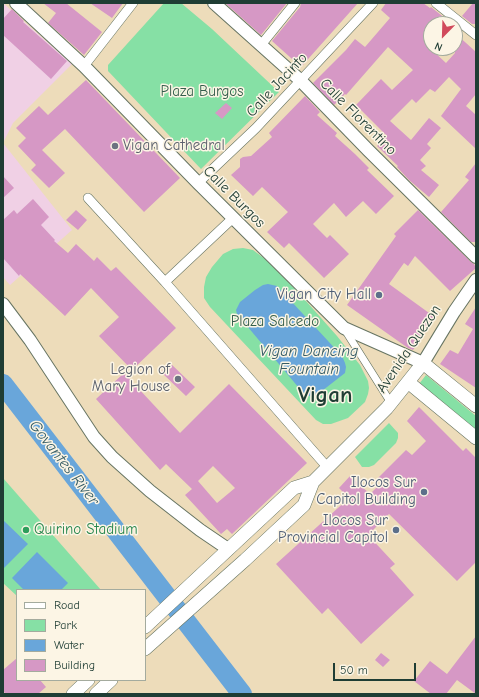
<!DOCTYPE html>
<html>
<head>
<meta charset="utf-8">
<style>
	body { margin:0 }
	#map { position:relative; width:479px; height:697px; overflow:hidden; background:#eddcba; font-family:"Comic Neue",sans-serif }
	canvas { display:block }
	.frame { position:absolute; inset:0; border:4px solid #1f3d34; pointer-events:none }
	.legend { position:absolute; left:16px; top:589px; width:130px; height:92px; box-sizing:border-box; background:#fcf5e5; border:1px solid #a4ab9e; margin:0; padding:5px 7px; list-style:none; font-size:12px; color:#1f3d34 }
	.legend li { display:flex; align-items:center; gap:8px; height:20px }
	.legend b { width:20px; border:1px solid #a4ab9e }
	.north { position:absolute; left:423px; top:16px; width:40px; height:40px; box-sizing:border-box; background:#fcf5e5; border:1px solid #a4ab9e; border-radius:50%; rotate:203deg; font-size:11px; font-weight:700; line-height:16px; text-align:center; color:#1f3d34 }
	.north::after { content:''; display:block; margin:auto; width:14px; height:18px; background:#d1495b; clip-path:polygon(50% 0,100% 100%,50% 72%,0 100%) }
	.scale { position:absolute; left:333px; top:663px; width:83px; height:18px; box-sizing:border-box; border:2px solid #1f3d34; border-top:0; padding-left:5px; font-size:12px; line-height:14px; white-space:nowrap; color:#1f3d34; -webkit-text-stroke:3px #fcf5e5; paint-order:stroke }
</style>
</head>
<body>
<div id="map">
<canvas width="479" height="697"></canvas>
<div class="frame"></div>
<ul class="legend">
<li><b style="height:5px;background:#fff"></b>Road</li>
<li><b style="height:11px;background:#86e0a5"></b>Park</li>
<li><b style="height:11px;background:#69a6da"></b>Water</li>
<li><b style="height:11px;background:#d698c5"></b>Building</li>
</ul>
<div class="north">N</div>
<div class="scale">50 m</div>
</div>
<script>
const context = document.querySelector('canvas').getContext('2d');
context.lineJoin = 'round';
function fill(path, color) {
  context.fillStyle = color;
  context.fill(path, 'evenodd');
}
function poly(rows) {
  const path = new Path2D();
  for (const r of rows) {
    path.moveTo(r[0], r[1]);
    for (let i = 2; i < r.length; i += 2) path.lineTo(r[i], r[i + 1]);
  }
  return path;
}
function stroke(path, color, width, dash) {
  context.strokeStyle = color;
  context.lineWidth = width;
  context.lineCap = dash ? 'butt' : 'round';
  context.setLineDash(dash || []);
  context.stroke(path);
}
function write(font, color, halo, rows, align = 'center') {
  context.font = font + ' "Comic Neue",sans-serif';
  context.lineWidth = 3;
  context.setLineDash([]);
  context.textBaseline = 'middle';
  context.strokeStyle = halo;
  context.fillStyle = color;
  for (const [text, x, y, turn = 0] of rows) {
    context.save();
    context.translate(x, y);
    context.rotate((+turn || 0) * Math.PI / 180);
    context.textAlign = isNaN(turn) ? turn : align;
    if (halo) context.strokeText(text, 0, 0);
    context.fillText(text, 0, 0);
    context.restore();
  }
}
fill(poly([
	[3,3,72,64,13,123,3,143,72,230,10,285,3,277]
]), '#f0d0e5');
fill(poly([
	[164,3,181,3,212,29,279,92,201,169,108,71,108,65],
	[243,248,253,250,265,259,298,292,337,336,360,365,368,381,369,388,368,394,365,402,348,418,331,424,323,424,316,420,210,307,204,298,204,287,206,277,212,267,223,254,233,249],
	[426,375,476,416,476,430,419,384],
	[389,423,398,433,398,438,396,443,374,465,369,467,362,467,355,457],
	[3,478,101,590,17,590,17,596,3,583]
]), '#86e0a5');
fill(poly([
	[268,284,277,286,342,356,345,363,346,367,345,373,318,394,309,396,304,394,237,314,236,310,240,302,255,290,263,285],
	[3,520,28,544,3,569],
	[37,552,68,583,61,590,24,590,12,578]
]), '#69a6da');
stroke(poly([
	[3,384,242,694]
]), '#69a6da', 20);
fill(poly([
	[43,3,66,3,102,32,84,55,48,23,56,13],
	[90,3,123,3,112,18],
	[225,3,287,3,261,35],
	[301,3,358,3,301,67,272,41,300,7],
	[386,3,423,3,430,8,431,7,452,24,431,24,431,49,446,63,455,53,455,33,476,52,476,94,466,106,476,115,476,149,441,116,461,89,449,77,435,92,430,89,416,103,412,99,390,121,411,140,429,118,441,128,427,144,431,148,420,160,426,166,421,170,439,185,429,197,409,180,397,167,398,166,377,146,387,136,356,105,381,79,392,90,413,70,388,47,346,95,345,94,334,105,313,83,346,50,355,39,365,47,390,18,381,10],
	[473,3,476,3,476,24,472,24,462,16],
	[12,9,24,21,23,22,67,61,51,79,3,35,3,19],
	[86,80,180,178,144,212,65,129,42,150,65,173,49,188,31,170,36,165,18,146,26,138,16,128,39,106,48,115],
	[305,96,320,112,317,115,337,133,335,136,355,154,369,168,367,170,394,196,376,214,363,201,346,217,334,203,313,224,327,238,330,235,349,254,324,278,289,243,284,248,267,232,288,212,262,187,253,196,231,175,240,167,240,159,243,157,251,156,272,137,269,133],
	[226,103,232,108,222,119,215,113],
	[476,163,476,242,471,242,441,212,469,180,465,177],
	[3,176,14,188,3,198],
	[33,199,49,217,41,225,55,240,54,241,68,253,76,244,94,261,97,257,111,271,116,267,176,328,132,370,99,336,119,317,91,288,65,316,20,274,19,276,3,258,3,220,14,210,17,214],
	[76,210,87,220,78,230,66,220],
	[418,210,471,262,474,264,476,268,450,291,415,256,408,266,404,263,389,284,436,318,413,350,408,348,347,305,396,236,394,234],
	[476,307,476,388,440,364,450,350,458,354,473,329,465,324],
	[170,363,195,387,186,396,161,372],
	[124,373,180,433,229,384,307,463,232,534,227,529,221,534,185,495,192,489,166,464,160,470,96,399],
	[213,466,235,488,217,503,198,481],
	[419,407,463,451,466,448,476,458,476,562,457,581,389,514,368,535,395,564,390,568,414,595,361,644,328,608,322,614,276,564,349,498,339,488,350,476,370,494,382,482,378,478,406,450,412,455,426,441,407,421],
	[476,636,476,694,457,680,446,694,431,694,414,681,430,661,447,674],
	[381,653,390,660,383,667,375,660],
	[17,658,17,680,40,680,46,687,38,694,6,694,3,691,3,670]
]), '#d698c5');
const pedestrian = poly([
	[345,330,391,403]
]);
const minor = poly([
	[436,3,476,35],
	[261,45,295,3],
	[84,66,133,3],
	[198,183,256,128,373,3],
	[88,198,165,282,328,468],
	[165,282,233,218]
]);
const tertiary = poly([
	[16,3,84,66,198,183,344,328,423,363,454,312,476,280],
	[214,3,300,80,368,150,476,257],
	[3,304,30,340,94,437,112,457,150,491,200,530,228,549]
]);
const secondary = poly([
	[408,382,476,438],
	[145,627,294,488,313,482],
	[145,649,245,560,304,505,313,482,387,408,423,363,476,406],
	[73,694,88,680],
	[96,694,111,680]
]);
stroke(pedestrian, '#677563', 8);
stroke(minor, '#677563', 10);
stroke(tertiary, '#677563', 14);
stroke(secondary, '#677563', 14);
stroke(pedestrian, '#fff', 7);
stroke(minor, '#fff', 9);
stroke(tertiary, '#fff', 12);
stroke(secondary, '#fff', 13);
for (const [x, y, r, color] of [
	[115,146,4,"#6b7280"],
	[379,295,4,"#5c6f8a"],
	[178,379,4,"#6b7280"],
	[424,492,4,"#5c6f8a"],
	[26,530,4,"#2e9e5b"],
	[396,530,4,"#5c6f8a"]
]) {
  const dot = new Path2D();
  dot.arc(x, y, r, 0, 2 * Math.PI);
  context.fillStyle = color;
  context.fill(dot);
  stroke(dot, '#fcf5e5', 1.5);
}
write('15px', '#1f3d34', '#fcf5e5', [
	["Calle Jacinto",277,85,-47],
	["Calle Florentino",358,117,45],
	["Calle Burgos",234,197,45],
	["Avenida Quezon",409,349,-56]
]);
write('15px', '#345e4b', '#fcf5e5', [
	["Plaza Burgos",202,92],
	["Plaza Salcedo",275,322]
]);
write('15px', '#5b616d', '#fcf5e5', [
	["Vigan Cathedral",123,146],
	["Legion of",170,370,"right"],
	["Mary House",170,387,"right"]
], 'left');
write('15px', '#4e5e75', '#fcf5e5', [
	["Vigan City Hall",371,295],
	["Ilocos Sur",416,483],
	["Capitol Building",416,500],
	["Ilocos Sur",388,521],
	["Provincial Capitol",388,538]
], 'right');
write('15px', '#27864d', '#fcf5e5', [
	["Quirino Stadium",34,530]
], 'left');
write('italic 16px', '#355c66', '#fcf5e5', [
	["Vigan Dancing",309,351],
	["Fountain",309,369],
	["Govantes River",64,463,52]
]);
write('bold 23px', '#1f3d34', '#fcf5e5', [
	["Vigan",325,395]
]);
</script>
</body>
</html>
